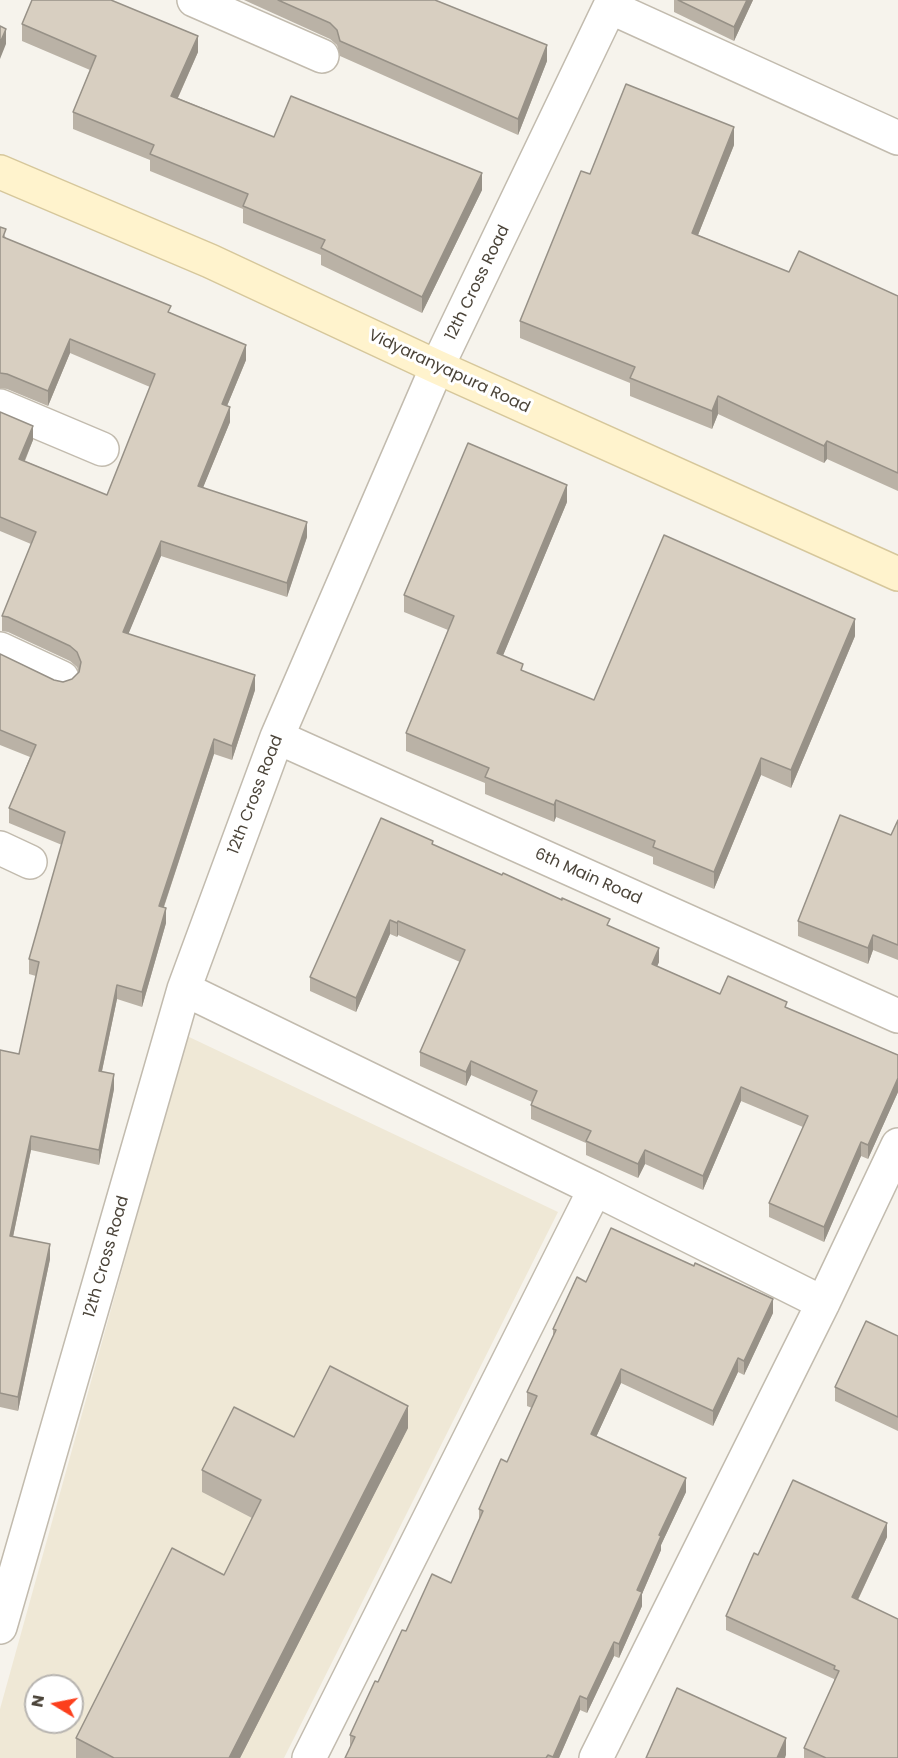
<!DOCTYPE html>
<html>
<head>
<meta charset="utf-8">
<style>
	body { margin:0 }
	#map { position:relative; width:898px; height:1758px; overflow:hidden; background:#f6f3ec; font-family:Poppins,sans-serif }
	canvas { display:block }
	.north { position:absolute; left:24px; top:1674px; width:60px; height:60px; box-sizing:border-box; background:#fff; border:2px solid #b7b4b0; border-radius:50%; rotate:280deg; font-size:16px; font-weight:700; line-height:24px; text-align:center; color:#4b4439 }
	.north::after { content:''; display:block; margin:auto; width:21px; height:27px; background:#fc3f1d; clip-path:polygon(50% 0,100% 100%,50% 72%,0 100%) }
</style>
</head>
<body>
<div id="map">
<canvas width="898" height="1758"></canvas>
<div class="north">N</div>
</div>
<script>
const context = document.querySelector('canvas').getContext('2d');
context.lineJoin = 'round';
function fill(path, color) {
  context.fillStyle = color;
  context.fill(path, 'evenodd');
}
function poly(rows) {
  const path = new Path2D();
  for (const r of rows) {
    path.moveTo(r[0], r[1]);
    for (let i = 2; i < r.length; i += 2) path.lineTo(r[i], r[i + 1]);
  }
  return path;
}
function stroke(path, color, width, dash) {
  context.strokeStyle = color;
  context.lineWidth = width;
  context.lineCap = dash ? 'butt' : 'round';
  context.setLineDash(dash || []);
  context.stroke(path);
}
function write(font, color, halo, rows, align = 'center') {
  context.font = font + ' Poppins,sans-serif';
  context.lineWidth = 6;
  context.setLineDash([]);
  context.textBaseline = 'middle';
  context.strokeStyle = halo;
  context.fillStyle = color;
  for (const [text, x, y, turn = 0] of rows) {
    context.save();
    context.translate(x, y);
    context.rotate((+turn || 0) * Math.PI / 180);
    context.textAlign = isNaN(turn) ? turn : align;
    if (halo) context.strokeText(text, 0, 0);
    context.fillText(text, 0, 0);
    context.restore();
  }
}
fill(poly([
	[187,1036,558,1212,284,1758,0,1758,0,1709],
	[36,1686,72,1686,72,1722,36,1722]
]), '#efe8d6');
const minor = poly([
	[194,0,322,56],
	[610,7,898,138],
	[0,406,102,449],
	[0,649,62,678],
	[277,737,898,1016],
	[0,848,30,862],
	[184,989,595,1189,309,1758],
	[595,1189,823,1303],
	[0,1627,184,989,277,737,437,367,613,0],
	[596,1758,823,1303,898,1145]
]);
const secondary = poly([
	[0,172,210,261,437,367,898,574]
]);
stroke(minor, '#c2bbae', 36);
stroke(secondary, '#d6c79b', 36);
stroke(minor, '#fff', 33);
stroke(secondary, '#fff3cd', 33);
fill(poly([
	[244,0,435,0,547,61,518,135,340,56,337,45,330,39],
	[674,0,753,0,734,41,674,12],
	[22,24,198,52,178,98,274,137,482,190,422,313,321,265,321,255,243,223,243,209,150,171,150,160,73,129,73,112,90,70,22,41],
	[734,145,698,235,789,272,898,296,898,491,827,459,824,463,718,414,712,429,630,396,630,383,520,338,520,321,590,174],
	[0,227,6,238,171,314,246,360,227,406,230,422,203,487,307,537,287,597,161,556,128,634,255,690,232,760,214,754,164,907,166,923,142,1007,117,999,102,1071,114,1089,99,1165,31,1150,13,1237,50,1259,18,1411,0,1407,0,1050,19,1054,36,976,29,974,29,959,62,845,9,823,9,808,30,757,0,745,0,654,54,680,63,682,72,679,79,672,77,667,70,661,8,632,2,631,2,616,31,544,0,531,0,412,33,440,25,461,107,495,150,387,70,353,48,406,7,389,0,388],
	[567,502,503,655,523,671,594,700,855,636,791,788,761,775,714,889,653,864,653,857,556,817,554,822,485,794,485,783,406,751,406,733,448,630,404,612,404,595],
	[898,820,898,960,873,950,868,964,798,936,798,921,891,835],
	[433,845,610,926,659,962,657,966,720,994,787,1008,898,1055,898,1092,868,1159,861,1156,824,1242,769,1217,769,1203,803,1127,741,1101,703,1190,645,1164,638,1178,586,1155,586,1143,531,1119,531,1105,532,1102,471,1075,466,1086,420,1066,420,1052,460,962,398,935,397,937,390,934,356,1012,310,991,310,977],
	[586,1282,773,1313,744,1375,738,1372,713,1426,621,1383,596,1437,686,1492,661,1545,661,1550,642,1594,642,1606,619,1658,614,1656,587,1713,580,1710,559,1758,345,1758,350,1747,350,1735,406,1631,451,1583,479,1520,479,1509,507,1462,532,1408,527,1406,527,1392,553,1336,553,1329],
	[898,1336,898,1431,835,1401,835,1387],
	[408,1428,240,1758,76,1758,76,1738,224,1575,252,1518,202,1492,202,1470,294,1437],
	[887,1537,858,1600,898,1758,804,1758,804,1748,834,1683,834,1679,726,1630,726,1616,758,1555]
]), '#bab2a6');
fill(poly([
	[747,0,753,0,734,41,734,27],
	[6,29,6,44,0,59,0,43],
	[198,36,198,52,171,113,171,96],
	[547,45,547,61,518,135,518,119],
	[734,127,734,145,692,250,692,233],
	[482,173,482,190,422,313,422,297],
	[70,339,70,353,48,406,48,391],
	[246,345,246,360,222,418,222,404],
	[718,396,718,414,712,429,712,411],
	[230,407,230,422,198,500,198,486],
	[33,426,33,440,19,474,19,459],
	[827,441,827,459,824,463,824,446],
	[567,485,567,502,497,670,497,653],
	[307,522,307,537,287,597,287,583],
	[161,541,161,556,123,647,123,632],
	[855,619,855,636,791,788,791,770],
	[255,675,255,690,232,760,232,746],
	[214,739,214,754,159,921,159,906],
	[761,758,761,775,714,889,714,872],
	[556,800,556,817,554,822,554,805],
	[166,908,166,923,142,1007,142,992],
	[390,920,390,934,356,1012,356,998],
	[398,921,398,935,397,937,397,923],
	[873,935,873,950,868,964,868,948],
	[659,948,659,962,652,978,652,964],
	[117,985,117,999,99,1085,99,1071],
	[471,1061,471,1075,466,1086,466,1072],
	[114,1074,114,1089,99,1165,99,1150],
	[898,1078,898,1092,868,1159,868,1145],
	[741,1087,741,1101,703,1190,703,1176],
	[31,1136,31,1150,10,1251,10,1236],
	[861,1142,861,1156,824,1242,824,1227],
	[645,1150,645,1164,638,1178,638,1164],
	[50,1244,50,1259,18,1411,18,1397],
	[773,1299,773,1313,744,1375,744,1361],
	[738,1358,738,1372,713,1426,713,1411],
	[621,1369,621,1383,591,1448,591,1434],
	[408,1406,408,1428,240,1758,229,1758],
	[686,1478,686,1492,661,1545,661,1550,642,1594,642,1606,619,1658,619,1644,637,1590,659,1535],
	[887,1523,887,1537,852,1612,852,1597],
	[614,1642,614,1656,587,1713,587,1699],
	[580,1696,580,1710,559,1758,553,1758],
	[786,1738,786,1755,785,1758,777,1758]
]), '#979187');
const building = poly([
	[32,0,111,0,198,36,171,96,274,137,291,96,482,173,422,297,321,248,325,240,243,206,248,194,150,154,154,145,73,112,96,56,22,24,32,0],
	[278,0,435,0,547,45,518,119,340,41,337,30,330,23,278,0],
	[678,0,747,0,734,27,678,0],
	[0,26,6,29,0,43,0,26],
	[626,84,734,127,692,233,789,272,799,251,898,296,898,473,827,441,824,446,718,396,712,411,630,378,635,367,520,321,581,171,590,174,626,84],
	[0,227,6,229,3,237,171,306,168,312,246,345,222,404,230,407,198,486,307,522,287,583,161,541,123,632,255,675,232,746,214,739,159,906,166,908,142,992,117,985,99,1071,114,1074,99,1150,31,1136,10,1236,50,1244,18,1397,0,1393,0,1050,19,1054,39,962,29,959,65,832,9,808,36,745,0,730,0,654,54,680,63,682,72,679,79,672,81,662,77,652,70,646,8,617,2,616,36,532,0,517,0,412,33,426,19,459,107,495,155,374,70,339,48,391,7,374,0,373,0,227],
	[468,443,567,485,497,653,523,664,521,670,594,700,664,535,855,619,791,770,761,758,714,872,653,847,655,841,556,800,554,805,485,777,489,768,406,733,454,616,404,595,468,443],
	[840,815,891,835,898,820,898,945,873,935,868,948,798,921,840,815],
	[381,818,433,841,432,844,502,875,503,873,562,900,562,898,610,919,607,925,659,948,652,964,720,994,728,976,787,1002,785,1007,898,1055,898,1078,868,1145,861,1142,824,1227,769,1203,808,1116,741,1087,703,1176,645,1150,638,1164,586,1141,591,1131,531,1105,537,1091,471,1061,466,1072,420,1052,465,950,398,921,397,923,390,920,356,998,310,977,381,818],
	[611,1228,694,1266,695,1263,773,1299,744,1361,738,1358,713,1411,621,1369,591,1434,686,1478,659,1535,661,1536,637,1590,642,1592,619,1644,614,1642,587,1699,580,1696,553,1757,548,1755,546,1758,345,1758,355,1737,350,1735,375,1681,378,1682,402,1630,406,1631,432,1574,451,1583,483,1511,479,1509,501,1459,507,1462,537,1396,527,1392,556,1330,553,1329,577,1277,586,1282,611,1228],
	[866,1321,898,1336,898,1417,835,1387,866,1321],
	[330,1366,408,1406,229,1758,114,1758,76,1738,172,1548,224,1575,261,1500,202,1470,234,1407,294,1437,330,1366],
	[793,1480,887,1523,852,1597,898,1619,898,1758,826,1758,804,1748,839,1671,834,1669,835,1666,726,1616,754,1553,758,1555,793,1480],
	[677,1688,786,1738,777,1758,646,1758,677,1688]
]);
fill(building, '#d8cfc1');
stroke(building, '#979187', 1.5);
write('16px', '#4b4439', '#fff', [
	["12th Cross Road",478,283,-64],
	["Vidyaranyapura Road",449,372,25],
	["12th Cross Road",256,795,-69],
	["6th Main Road",588,877,24],
	["12th Cross Road",107,1257,-74]
]);
</script>
</body>
</html>
